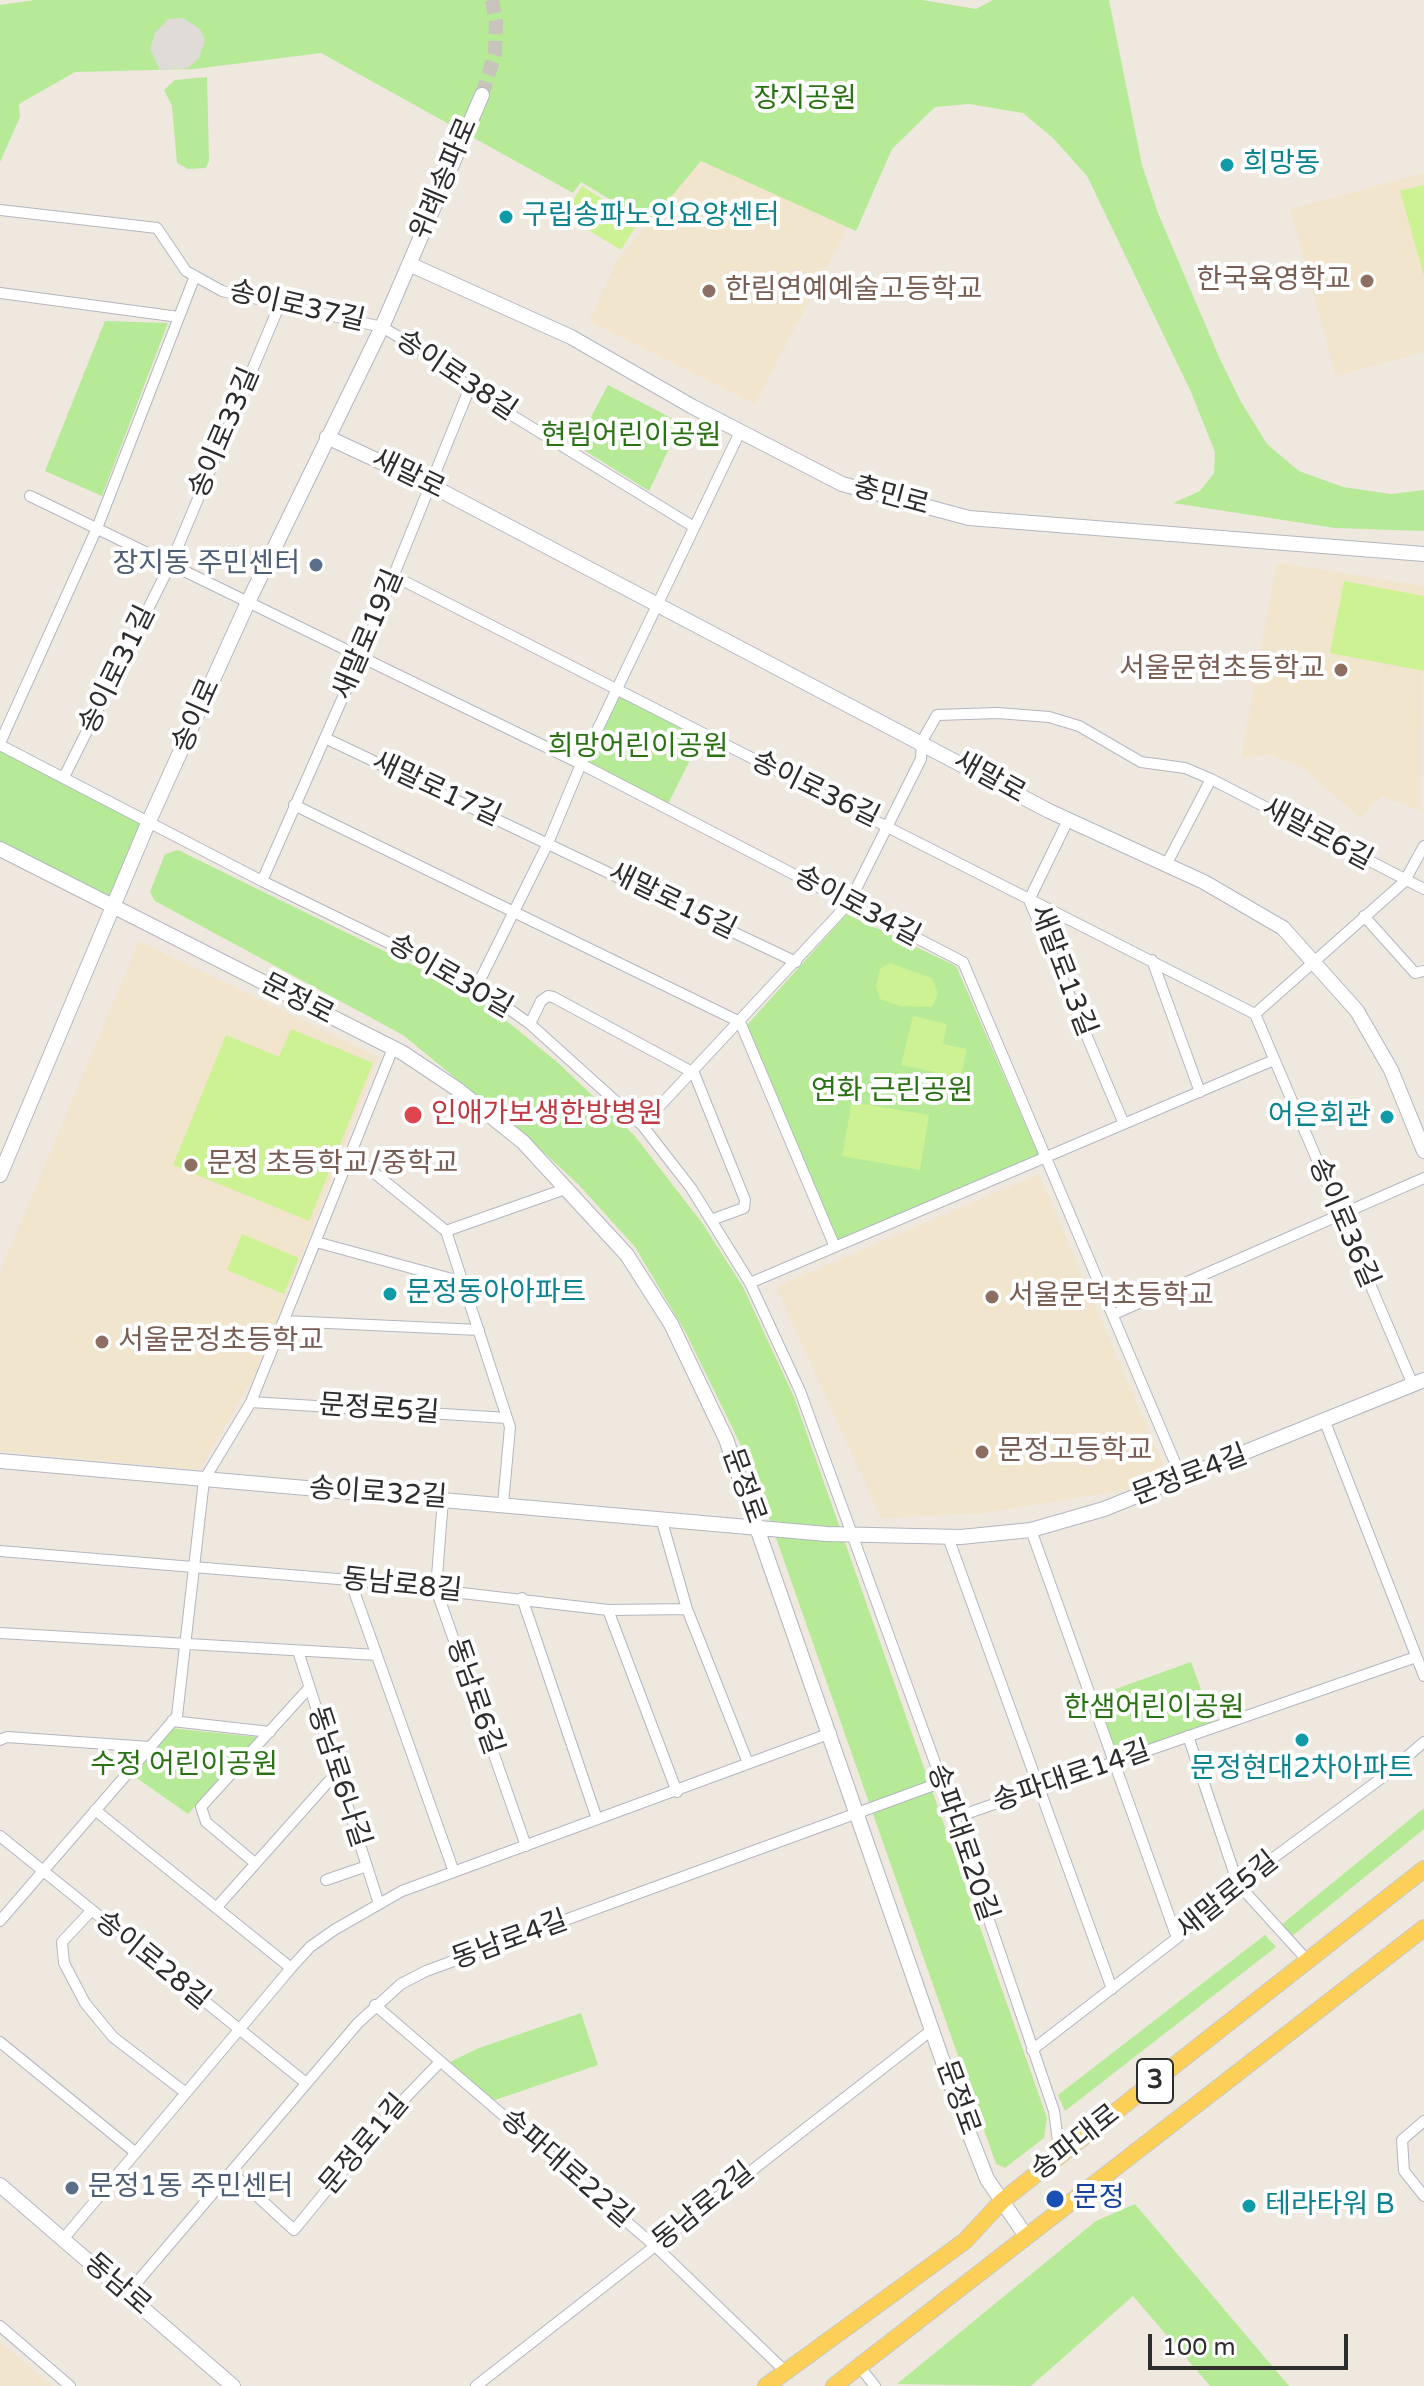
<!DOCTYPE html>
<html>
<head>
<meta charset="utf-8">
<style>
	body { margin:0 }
	#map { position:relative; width:1424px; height:2386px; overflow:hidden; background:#efe8df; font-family:"Varela Round",sans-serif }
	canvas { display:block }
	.scale { position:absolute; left:1148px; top:2334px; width:200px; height:36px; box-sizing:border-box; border:4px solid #2d2d2d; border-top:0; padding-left:10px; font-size:24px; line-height:28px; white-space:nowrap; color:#2d2d2d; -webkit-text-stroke:6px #fff; paint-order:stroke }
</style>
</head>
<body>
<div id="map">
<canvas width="1424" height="2386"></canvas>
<div class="scale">100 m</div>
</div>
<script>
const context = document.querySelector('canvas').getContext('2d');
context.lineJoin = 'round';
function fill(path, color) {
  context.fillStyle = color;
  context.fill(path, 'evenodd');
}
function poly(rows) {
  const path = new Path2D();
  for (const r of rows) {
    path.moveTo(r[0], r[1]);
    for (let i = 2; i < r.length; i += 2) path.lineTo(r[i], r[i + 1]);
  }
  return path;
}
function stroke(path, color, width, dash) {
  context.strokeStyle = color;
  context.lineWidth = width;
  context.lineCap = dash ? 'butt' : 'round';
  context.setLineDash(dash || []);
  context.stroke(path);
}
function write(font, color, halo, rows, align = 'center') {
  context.font = font + ' "Varela Round","Noto Sans KR",sans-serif';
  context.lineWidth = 8;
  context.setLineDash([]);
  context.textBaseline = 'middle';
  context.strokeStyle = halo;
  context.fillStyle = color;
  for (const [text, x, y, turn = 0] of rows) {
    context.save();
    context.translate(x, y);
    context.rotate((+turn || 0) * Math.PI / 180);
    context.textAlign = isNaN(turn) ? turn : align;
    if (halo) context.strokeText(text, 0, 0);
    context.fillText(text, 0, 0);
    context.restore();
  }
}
fill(poly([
	[701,161,848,227,755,404,589,321,617,260],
	[1424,173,1424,352,1336,376,1290,209],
	[1281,563,1424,586,1421,811,1381,796,1362,816,1358,816,1304,769,1270,754,1241,759,1276,566],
	[139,941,379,1057,255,1374,200,1470,0,1451,0,1272],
	[1039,1174,1167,1474,1136,1488,978,1514,881,1518,776,1287],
	[0,2342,53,2386,0,2386]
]), '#f2e5cd');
fill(poly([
	[35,0,922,0,976,9,993,0,1109,0,1142,165,1158,213,1219,357,1240,400,1267,444,1299,471,1343,487,1391,494,1424,490,1424,531,1335,528,1173,503,1200,491,1214,473,1215,452,1191,392,1087,176,1053,138,1023,113,969,104,935,107,892,149,856,231,701,161,649,223,581,182,573,193,321,53,194,69,75,72,19,104,20,117,0,162,0,5],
	[207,77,209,161,206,168,188,169,177,163,172,106,164,90,175,80],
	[105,321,168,323,102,496,45,471],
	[608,385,681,423,649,491,576,445],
	[618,694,701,738,667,806,586,765],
	[0,745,149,821,112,905,0,849],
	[178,850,476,996,557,1062,634,1135,703,1224,743,1287,794,1397,1047,2118,1044,2138,1005,2168,996,2164,750,1464,686,1333,635,1247,579,1185,526,1136,403,1035,155,901,150,892,165,854],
	[847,914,956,966,1040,1158,836,1241,747,1025],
	[1191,1662,1213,1722,1118,1756,1096,1696],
	[169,1728,258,1737,188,1814,131,1774],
	[1424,1808,1424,1829,1291,1937,1281,1925],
	[1265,1935,1276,1947,1065,2111,1058,2095],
	[581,2013,598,2065,492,2101,450,2066,450,2062,479,2048],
	[1135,2204,1289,2386,1210,2386,1133,2296,1031,2386,897,2384,1096,2221]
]), '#b6ea97');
fill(poly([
	[1424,185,1424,276,1400,191],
	[582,186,639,222,621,250,564,215],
	[1344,581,1424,596,1424,671,1330,653],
	[890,963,932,978,938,993,932,1007,900,1006,880,999,876,987,880,969],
	[913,1016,947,1024,943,1044,967,1049,957,1094,931,1088,934,1072,901,1065],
	[291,1029,373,1063,309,1221,173,1165,226,1035,279,1057],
	[852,1102,929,1115,920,1170,842,1156],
	[242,1234,299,1258,284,1294,227,1270]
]), '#ccf293');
fill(poly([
	[183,18,200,29,205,40,199,58,188,68,160,70,150,49,155,33,168,19]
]), '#dfdbd6');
stroke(poly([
	[482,95,495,54,496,22,492,0]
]), '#c8c3bb', 14, [14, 7]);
const street = poly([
	[0,210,157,228,186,271,222,291,382,327,431,356,479,395,694,527],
	[0,293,179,317],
	[30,496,581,764,963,962,1182,1479],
	[394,576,1255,1014,1413,1385],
	[325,738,796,962],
	[0,743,97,528,195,276],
	[0,745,262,881,477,986,530,1024,642,1125,691,1188,750,1283,800,1391,942,1782,1054,2111,1060,2156],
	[64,777,171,563,280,304],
	[294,805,740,1022,835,1247],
	[1068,820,1029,900,1124,1124],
	[1166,865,1211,779,1424,889],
	[262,881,361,656,470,387],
	[1364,916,1415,973,1424,971],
	[1152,960,1200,1092],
	[477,986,548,843,581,764,740,432],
	[1255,1014,1404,882,1424,846],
	[530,1024,541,1001,548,996,553,997,694,1073,745,1200,744,1208,711,1220],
	[642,1125,849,903,921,759,922,741,937,715,998,713,1049,717,1079,726,1141,762,1185,768,1211,779],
	[351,1154,446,1231,510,1427,503,1504],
	[446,1231,568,1188],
	[316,1242,463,1282],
	[750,1283,1274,1060],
	[1114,1314,1424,1178],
	[285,1321,479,1330],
	[251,1402,507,1418],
	[1325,1422,1424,1676],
	[443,1499,436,1589,526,1846],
	[661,1518,687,1609,748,1763],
	[1031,1530,1177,1938],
	[948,1537,1112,1989],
	[0,1551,350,1580,608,1610,687,1609],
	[350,1580,454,1872],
	[522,1598,597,1819],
	[608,1610,677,1792],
	[0,1633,377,1655],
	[298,1651,379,1904],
	[172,1721,270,1732],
	[1188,1736,1238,1884,1308,1961],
	[0,1740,7,1737,150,1747],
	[95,1810,291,1968],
	[954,1818,1416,1657],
	[0,1836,306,2083],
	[255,1863,206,1822,201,1807,309,1688],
	[326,1880,367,1866],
	[216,1908,337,1772],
	[91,1911,62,1942,64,1963,85,2003,113,2037,186,2093],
	[0,1921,177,1716,204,1480,251,1402,393,1048],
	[375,2005,655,2246,786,2372],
	[0,2042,136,2153],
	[1032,2050,1177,1938,1238,1884,1383,1777,1424,1742],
	[1424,2121,1402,2140,1404,2171,1424,2196],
	[231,2172,294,2230,386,2118,439,2063],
	[64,2238,291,1968,310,1947,334,1930,402,1891,831,1733],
	[127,2294,358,2023,401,1984,426,1971,942,1782],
	[0,2326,70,2386],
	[859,2366,875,2386],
	[476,2386,933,2029]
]);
const secondary = poly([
	[409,264,571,337,693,407,842,484,969,518,1424,554],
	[327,437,432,486,1049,811,1204,882,1283,928,1357,1011,1391,1070,1424,1151],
	[0,849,403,1053,457,1089,523,1142,627,1255,671,1324,726,1439,958,2105,987,2179,1026,2236],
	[0,1175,149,821,249,600,382,327,482,95],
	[0,1461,827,1534,961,1537,1031,1530,1104,1509,1424,1380],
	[0,2185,233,2386]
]);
const primary = poly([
	[766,2386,965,2241,1002,2201,1424,1869],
	[834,2386,1424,1928]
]);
stroke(street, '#b3b6c1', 12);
stroke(secondary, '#b3b6c1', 16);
stroke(primary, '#c8c8c8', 18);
stroke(street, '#fff', 10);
stroke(secondary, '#fff', 14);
stroke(primary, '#fcd057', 16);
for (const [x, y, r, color] of [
	[1227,165,8,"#0f9aa8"],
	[506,217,8,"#0f9aa8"],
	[1367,281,8,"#8d6e63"],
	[709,291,8,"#8d6e63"],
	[316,565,8,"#5c6f8a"],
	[1341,670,8,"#8d6e63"],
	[413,1115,10,"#e0444e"],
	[1387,1117,8,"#0f9aa8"],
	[191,1165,8,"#8d6e63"],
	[390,1294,8,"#0f9aa8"],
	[992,1297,8,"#8d6e63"],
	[102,1342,8,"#8d6e63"],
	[982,1452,8,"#8d6e63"],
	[1302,1740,8,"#0f9aa8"],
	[72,2188,8,"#5c6f8a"],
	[1055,2199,10,"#1a4fb4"],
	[1249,2206,8,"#0f9aa8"]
]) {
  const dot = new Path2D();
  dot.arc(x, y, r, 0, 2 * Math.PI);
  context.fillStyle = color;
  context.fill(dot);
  stroke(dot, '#fff', 3);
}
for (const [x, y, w] of [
	[1155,2081,36]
]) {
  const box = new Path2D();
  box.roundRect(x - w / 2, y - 22, w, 44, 6);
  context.fillStyle = '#fff';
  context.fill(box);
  stroke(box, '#2d2d2d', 2);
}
write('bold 26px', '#2d2d2d', null, [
	["3",1155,2081]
]);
write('28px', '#2b7215', '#fff', [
	["장지공원",805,100],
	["현림어린이공원",631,437],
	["희망어린이공원",638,748],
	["연화 근린공원",892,1092],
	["한샘어린이공원",1154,1709],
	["수정 어린이공원",184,1766]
]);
write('28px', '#0d838f', '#fff', [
	["희망동",1243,165],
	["구립송파노인요양센터",522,217],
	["어은회관",1371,1117,"right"],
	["문정동아아파트",406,1294],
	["문정현대2차아파트",1302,1770,"center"],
	["테라타워 B",1265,2206]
], 'left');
write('28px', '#2d2d2d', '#fff', [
	["위례송파로",445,179,-67],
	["송이로37길",297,307,13],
	["송이로38길",456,376,34],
	["송이로33길",225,433,-67],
	["새말로",408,475,26],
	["충민로",891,497,15],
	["새말로19길",369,635,-67],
	["송이로31길",118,670,-64],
	["송이로",197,716,-66],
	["새말로",989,778,29],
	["새말로17길",436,790,25],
	["송이로36길",815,790,26],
	["새말로6길",1317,835,28],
	["새말로15길",672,902,26],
	["송이로34길",857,907,28],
	["새말로13길",1062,971,69],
	["송이로30길",450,977,30],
	["문정로",297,1000,27],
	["송이로36길",1343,1223,67],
	["문정로5길",379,1410,4],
	["문정로4길",1190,1476,-21],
	["문정로",743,1486,70],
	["송이로32길",378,1494,4],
	["동남로8길",402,1586,6],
	["동남로6길",474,1697,71],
	["동남로6나길",338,1777,72],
	["송파대로14길",1072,1777,-19],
	["송파대로20길",962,1843,71],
	["새말로5길",1228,1896,-39],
	["동남로4길",510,1941,-20],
	["송이로28길",152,1961,39],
	["문정로",957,2098,70],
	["송파대로",1076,2143,-38],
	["문정로1길",365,2145,-50],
	["송파대로22길",566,2169,41],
	["동남로2길",704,2207,-39],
	["동남로",117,2285,41]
]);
write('28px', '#785e54', '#fff', [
	["한국육영학교",1351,281,"right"],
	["한림연예예술고등학교",725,291],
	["서울문현초등학교",1325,670,"right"],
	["문정 초등학교/중학교",207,1165],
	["서울문덕초등학교",1008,1297],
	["서울문정초등학교",118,1342],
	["문정고등학교",998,1452]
], 'left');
write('28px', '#4e5e75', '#fff', [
	["장지동 주민센터",300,565],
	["문정1동 주민센터",88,2188,"left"]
], 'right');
write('28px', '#be3a42', '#fff', [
	["인애가보생한방병원",431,1115]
], 'left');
write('28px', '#164399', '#fff', [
	["문정",1073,2199]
], 'left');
</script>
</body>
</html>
